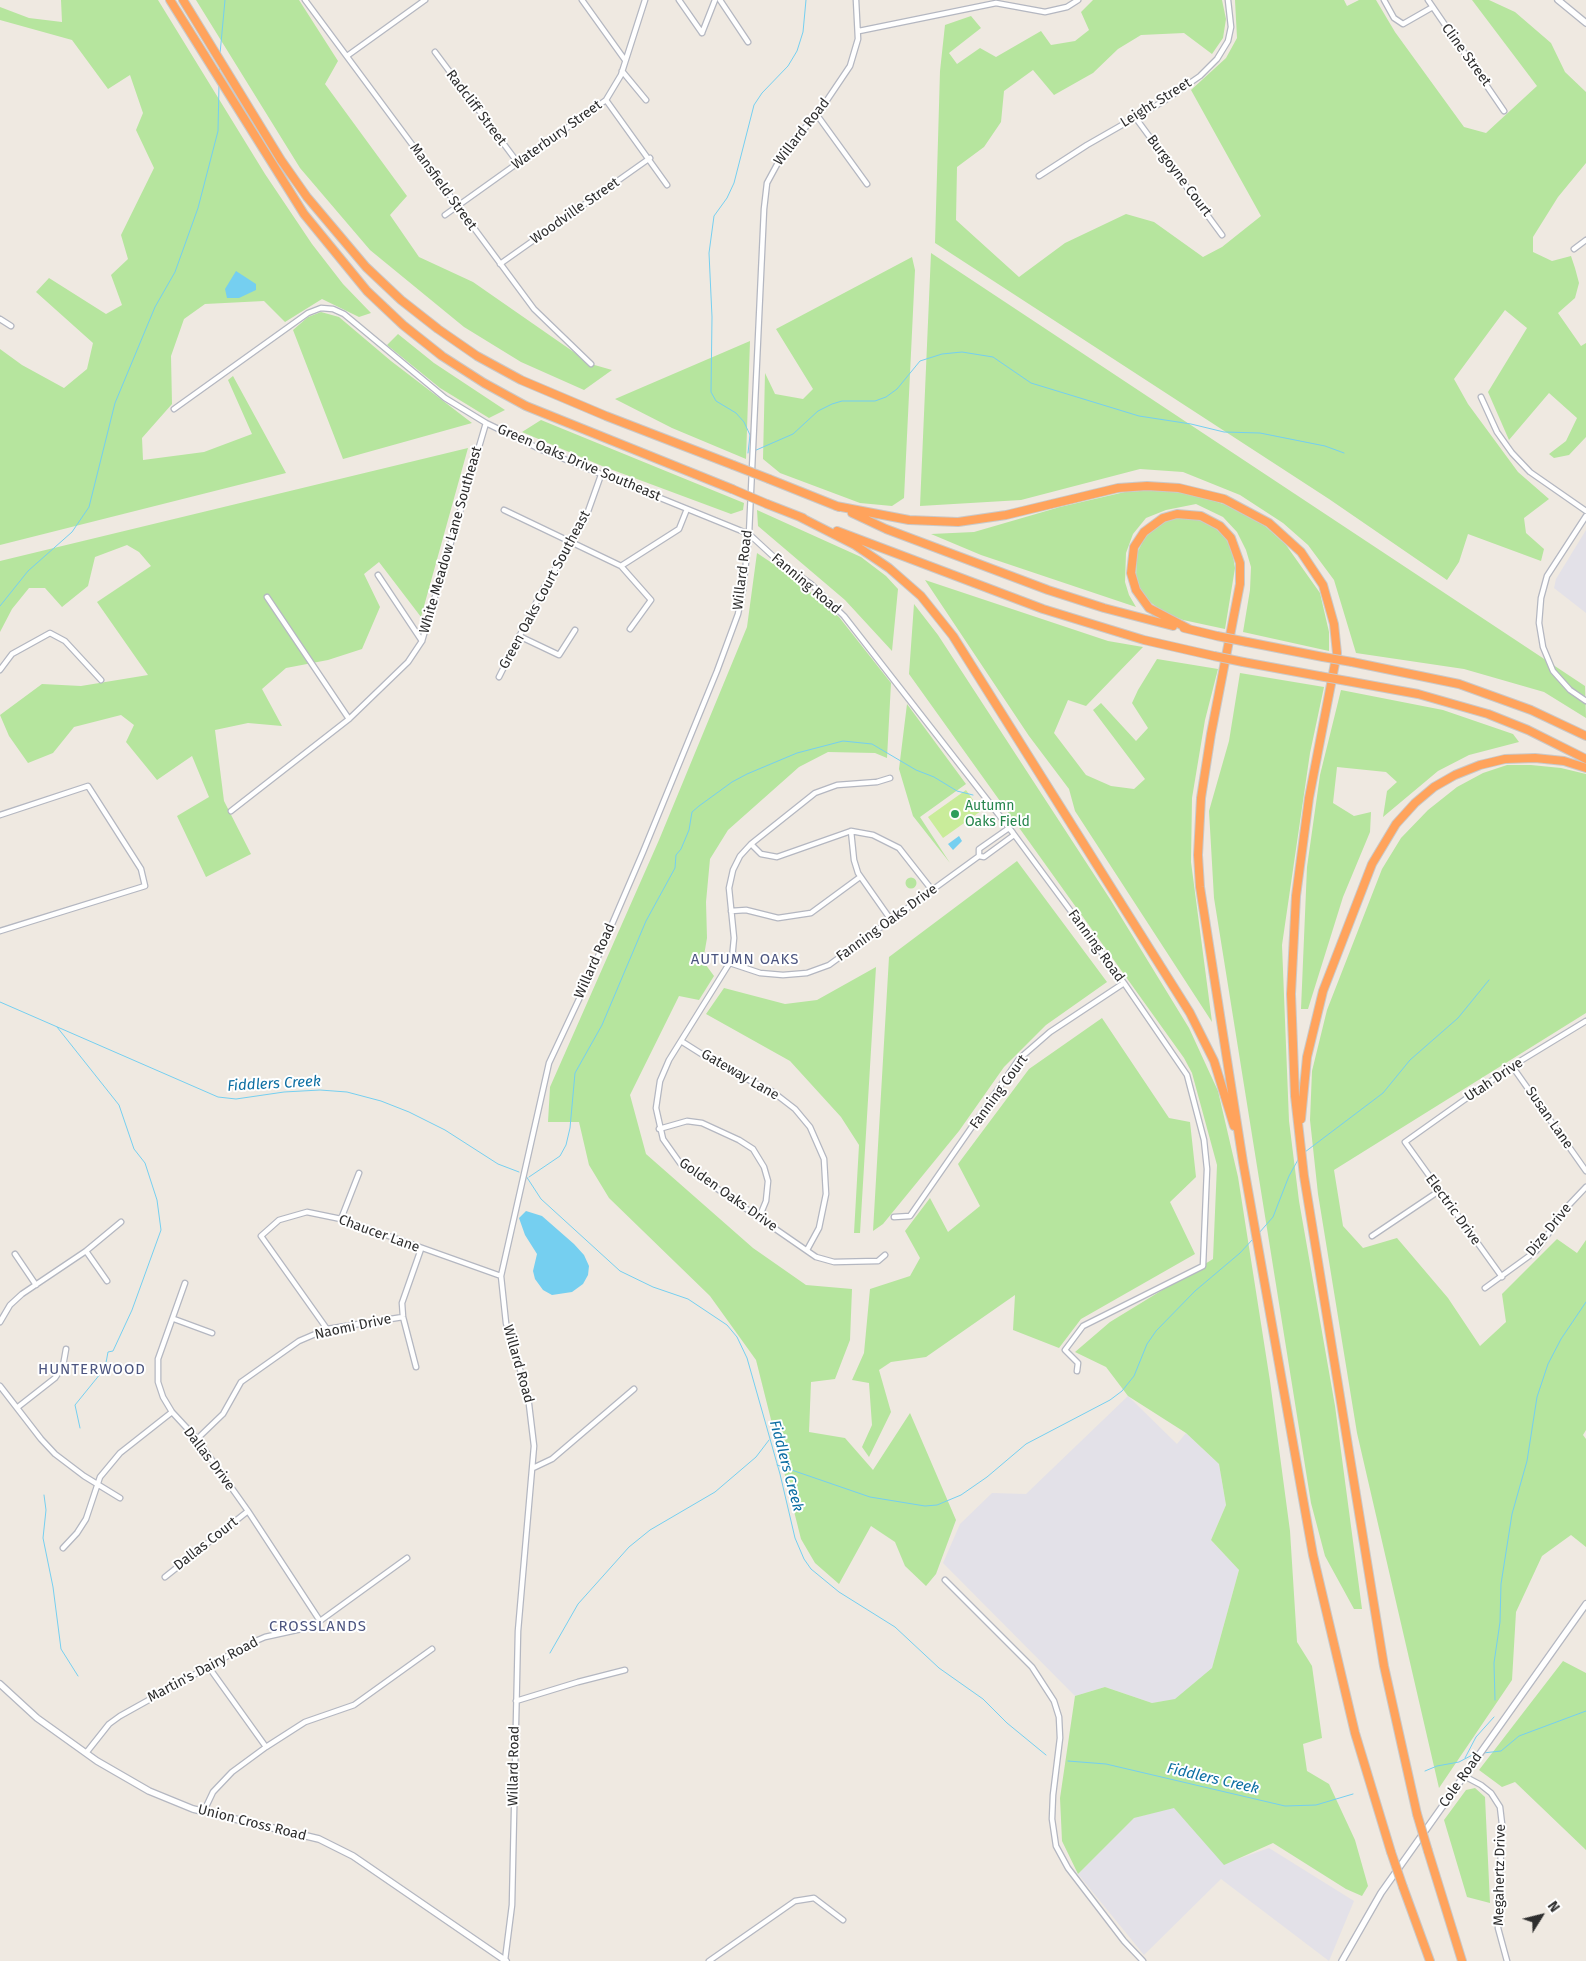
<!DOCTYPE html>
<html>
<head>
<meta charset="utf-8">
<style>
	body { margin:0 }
	#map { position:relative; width:1586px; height:1961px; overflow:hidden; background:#efe9e1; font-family:"Fira Sans",sans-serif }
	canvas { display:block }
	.north { position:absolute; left:1516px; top:1891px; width:50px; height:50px; -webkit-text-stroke:4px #fff; paint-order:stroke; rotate:54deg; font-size:14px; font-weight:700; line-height:20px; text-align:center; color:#2e2e2e }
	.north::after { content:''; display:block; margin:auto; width:18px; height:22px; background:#2e2e2e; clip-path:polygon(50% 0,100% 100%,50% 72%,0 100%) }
</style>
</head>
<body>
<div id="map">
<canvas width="1586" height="1961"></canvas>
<div class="north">N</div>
</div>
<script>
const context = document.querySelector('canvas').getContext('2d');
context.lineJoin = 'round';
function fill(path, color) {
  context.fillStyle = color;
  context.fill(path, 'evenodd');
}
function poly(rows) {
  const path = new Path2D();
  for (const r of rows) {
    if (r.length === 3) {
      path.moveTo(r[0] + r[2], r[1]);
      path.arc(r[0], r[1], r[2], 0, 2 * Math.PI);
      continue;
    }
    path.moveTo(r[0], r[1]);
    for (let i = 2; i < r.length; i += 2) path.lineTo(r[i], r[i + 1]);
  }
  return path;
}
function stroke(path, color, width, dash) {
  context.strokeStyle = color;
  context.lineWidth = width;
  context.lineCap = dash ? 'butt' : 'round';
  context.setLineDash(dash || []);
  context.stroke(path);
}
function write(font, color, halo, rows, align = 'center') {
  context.font = font + ' "Fira Sans",sans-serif';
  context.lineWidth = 4;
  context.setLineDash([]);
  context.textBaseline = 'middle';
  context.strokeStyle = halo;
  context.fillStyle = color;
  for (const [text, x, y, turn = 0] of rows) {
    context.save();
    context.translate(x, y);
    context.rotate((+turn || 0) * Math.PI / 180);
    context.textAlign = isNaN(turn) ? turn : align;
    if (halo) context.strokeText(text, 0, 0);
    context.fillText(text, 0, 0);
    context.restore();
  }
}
fill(poly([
	[1586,530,1586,613,1554,588,1556,579],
	[1128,1396,1177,1444,1186,1433,1219,1464,1226,1505,1211,1540,1239,1570,1212,1668,1175,1700,1152,1703,1105,1687,1075,1696,943,1563,960,1524,992,1493,1026,1494],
	[1174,1807,1224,1864,1269,1848,1354,1901,1329,1961,1221,1879,1144,1955,1078,1874,1134,1818]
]), '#e3e1e8');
fill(poly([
	[61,0,158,0,265,174,312,244,343,284,371,313,359,317,322,299,285,322,264,301,205,304,184,319,171,356,172,404,142,438,143,460,204,452,252,434,228,380,233,376,286,473,0,545,0,349,22,365,64,388,87,369,93,343,36,292,49,278,106,314,122,305,111,275,128,259,121,235,154,168,136,130,143,113,130,75,108,89,72,40,0,20,0,7,29,18,62,22],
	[196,0,299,0,338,61,325,84,407,196,390,215,419,257,473,282,591,364,612,370,584,390,521,362,464,327,370,250,300,168],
	[1093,0,1222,0,1226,19,1223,38,1212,54,1184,33,1141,35,1118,49,1093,73,1054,95,1033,70,1004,91,1001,122,984,147,957,167,956,220,1019,277,1065,243,1126,214,1154,222,1203,257,1222,247,1261,216,1191,90,1226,58,1237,38,1235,0,1344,0,1347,6,1359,0,1376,0,1395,32,1464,127,1486,133,1537,86,1472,0,1489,0,1515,12,1551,43,1565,72,1586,92,1586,163,1558,197,1533,237,1533,252,1552,261,1571,256,1575,268,1579,283,1575,298,1558,313,1581,346,1586,343,1586,437,1569,455,1554,458,1549,454,1566,441,1577,418,1549,393,1509,440,1488,392,1527,328,1505,310,1454,379,1468,404,1518,472,1549,499,1524,518,1526,533,1544,549,1541,561,1468,534,1459,562,1447,580,1329,499,935,243,940,71,945,25,971,16,981,28,949,53,957,64,980,48,996,57,1041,31,1051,45,1075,41,1089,30,1081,12],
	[931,253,1585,686,1586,718,1544,692,1464,669,1356,653,1334,580,1308,545,1283,523,1240,495,1183,472,1140,469,1021,500,920,506],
	[912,257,915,270,904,498,892,506,860,503,780,473,763,459,765,373,775,394,803,399,813,389,776,329],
	[321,312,339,317,391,361,472,423,343,459,293,330,308,317],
	[398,334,434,363,505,410,489,418,440,388,387,345],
	[750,341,746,459,672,428,615,399],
	[541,420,744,503,743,510,731,514,602,466,522,432],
	[468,448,421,617,379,562,364,574,380,607,362,649,328,660,286,668,262,689,282,726,248,723,215,730,224,801,251,854,206,877,177,816,209,797,192,756,157,780,126,742,134,725,121,715,74,727,53,753,28,763,9,736,0,715,42,684,81,686,148,675,97,602,151,566,139,552,127,545,95,557,88,586,62,607,45,588,29,588,12,609,0,632,0,561],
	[1154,490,1194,494,1232,507,1265,526,1286,545,1320,593,1329,632,1329,651,1243,632,1250,590,1251,567,1246,550,1237,532,1223,517,1196,504,1166,510,1146,518,1133,534,1126,553,1125,582,1129,595,1136,607,981,555,931,534,974,532,1060,507,1125,492],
	[757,510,861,557,886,576,898,589,892,651,845,600,758,526],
	[1180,516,1196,517,1213,526,1225,537,1232,550,1235,568,1225,629,1183,620,1165,613,1150,602,1142,593,1136,577,1137,553,1146,535,1163,522],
	[757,553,793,577,839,617,891,683,887,758,875,753,828,752,799,767,728,830,710,859,706,902,707,938,703,961,714,976,699,1000,679,996,630,1095,646,1154,753,1248,806,1285,852,1289,850,1340,835,1379,811,1382,809,1432,845,1438,873,1470,910,1413,956,1520,936,1574,926,1586,905,1566,895,1542,871,1526,839,1584,815,1563,801,1539,756,1360,710,1296,609,1198,589,1165,579,1122,548,1122,550,1087,659,840,747,627],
	[925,580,1108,641,1143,647,1086,706,1068,700,1054,733,1086,775,1111,786,1134,789,1145,779,1093,710,1101,703,1136,741,1148,728,1132,703,1138,690,1157,659,1218,669,1205,720,1192,798,1191,862,1212,1022,1075,811,1069,789,1029,736],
	[914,604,938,635,1110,899,1189,1028,1218,1091,1238,1177,1270,1381,1290,1531,1297,1642,1312,1666,1322,1738,1303,1744,1307,1771,1329,1784,1355,1840,1368,1886,1362,1896,1346,1889,1273,1843,1224,1865,1174,1808,1134,1818,1078,1874,1062,1841,1060,1798,1075,1696,1105,1687,1152,1703,1175,1699,1212,1668,1239,1570,1211,1540,1226,1505,1219,1464,1186,1433,1128,1396,1106,1367,1075,1352,1110,1322,1213,1259,1217,1165,1192,1073,1184,1058,909,674],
	[1240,673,1324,687,1310,753,1282,945,1289,1121,1299,1201,1335,1406,1362,1609,1354,1609,1325,1556,1311,1503,1214,898,1209,811,1229,741],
	[1341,690,1443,710,1513,734,1519,742,1469,755,1438,771,1383,817,1387,791,1397,782,1386,772,1337,767,1333,803,1354,816,1371,812,1370,832,1343,897,1308,1009,1301,1009,1307,867,1320,775],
	[907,704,966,784,920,817,950,863,913,816,899,769],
	[1507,765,1531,765,1561,768,1586,774,1586,1013,1334,1170,1343,1226,1363,1248,1397,1238,1448,1298,1480,1346,1506,1322,1502,1294,1557,1239,1577,1253,1586,1240,1586,1430,1583,1435,1586,1439,1586,1547,1571,1535,1542,1556,1516,1612,1512,1680,1439,1788,1357,1433,1318,1194,1310,1120,1312,1071,1327,1010,1382,869,1401,838,1428,810,1457,787,1483,773],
	[1017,861,1107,982,1046,1025,1004,1067,959,1131,883,1224,873,1231,889,957],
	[911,883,5.5],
	[876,967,860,1233,854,1233,859,1145,841,1117,790,1061,706,1014,724,988,785,1004,817,1000],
	[1102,1018,1169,1118,1190,1122,1196,1177,1170,1202,1195,1254,1081,1319,1059,1348,1013,1330,1015,1295,926,1357,891,1362,879,1370,891,1412,869,1457,862,1447,872,1425,869,1383,852,1380,864,1353,870,1289,910,1276,920,1258,905,1231,930,1198,948,1232,980,1206,958,1164,1029,1069],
	[1563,1661,1586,1673,1586,1850,1515,1782,1502,1787,1479,1770],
	[1475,1788,1485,1797,1490,1903,1467,1897,1444,1820,1466,1790]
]), '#b6e59e');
fill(poly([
	[966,790,981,811,943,838,928,817]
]), '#c9ec9a');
fill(poly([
	[236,271,256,284,256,290,239,298,227,298,225,289],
	[959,836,962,841,953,850,948,844],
	[526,1211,542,1216,574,1244,584,1255,589,1266,588,1275,583,1284,572,1292,552,1295,543,1290,535,1279,533,1271,537,1254,525,1235,519,1218]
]), '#75cff0');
stroke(poly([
	[220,54,225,0],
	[219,74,220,65],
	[754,451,793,434,818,411,832,404,842,401,875,401,886,397,897,389,920,361,942,354,962,352,993,357,1031,383,1139,416,1191,424,1224,432,1260,433,1325,446,1344,453],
	[748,453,750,435,744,422,736,413,716,401,711,392,712,317,709,253,714,216,727,198,734,183,754,105,762,93,788,66,797,51,803,32,806,0],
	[0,606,28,571,72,532,89,507,115,403,155,307,175,272,198,208,218,131,219,85],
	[0,1002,218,1097,236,1099,284,1092,320,1090,347,1092,381,1101,409,1112,445,1130,498,1164,519,1172],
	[57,1027,119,1105,134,1149,145,1163,157,1200,161,1230,132,1310,113,1351,108,1352,105,1368,75,1405,80,1428],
	[1305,1152,1383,1093,1410,1060,1458,1018,1489,980],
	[526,1176,541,1199,620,1271,653,1287,688,1299,727,1325,737,1337,747,1358,780,1474,795,1538,804,1559,811,1569,839,1592,895,1627,939,1668,983,1699,1007,1723,1046,1755],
	[529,1177,560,1156,566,1145,570,1128,575,1073,602,1025,646,921,675,868,676,855,681,849,689,830,692,812,699,806,732,782,747,774,797,753,843,741,872,744,916,770,934,777,957,791,973,795],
	[1259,1233,1273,1217,1289,1176,1299,1158],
	[777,1465,870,1497,925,1506,937,1505,961,1495,987,1477,1026,1444,1110,1400,1122,1391,1134,1376,1147,1344,1156,1331,1195,1291,1240,1253,1253,1239],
	[44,1495,46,1510,43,1538,53,1587,61,1649,78,1676],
	[550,1653,578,1604,629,1547,650,1530,715,1492,756,1457,769,1440],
	[1495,1700,1494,1663,1500,1622,1501,1584,1512,1514,1527,1461,1537,1397,1548,1364,1561,1339,1586,1302],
	[1483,1753,1501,1751,1519,1736,1586,1711],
	[1465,1758,1476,1737,1494,1717],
	[1068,1761,1106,1764,1285,1806,1316,1805,1353,1794],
	[1425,1771,1437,1766,1459,1762,1476,1753]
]), '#75cff0', 1);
const street = poly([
	[305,0,534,309,591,364],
	[582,0,625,60],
	[679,0,702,33],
	[720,0,748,42],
	[1384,0,1394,18,1403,24,1431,8],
	[1428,0,1504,111],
	[859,31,996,3,1045,12,1067,7,1078,0],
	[702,33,715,0],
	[435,52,518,163],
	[347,56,425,0],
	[622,71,646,100],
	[606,100,667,185],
	[817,115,867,184],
	[1135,117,1222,235],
	[1039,176,1087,145,1164,101,1200,76,1217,59,1228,41,1231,27,1228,0],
	[445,215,606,100,621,75,645,0],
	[1574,249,1586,240],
	[500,264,650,158],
	[0,319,11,326],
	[1481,397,1497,432,1512,453,1530,472,1586,511],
	[174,409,308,313,321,308,333,309,344,314,445,398,486,423,542,450,749,534,775,558,811,584,844,616,1013,833,1124,983,1187,1075,1204,1140,1207,1169,1203,1266,1083,1326,1065,1350,1078,1363,1077,1371],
	[504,510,621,566,651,600,630,629],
	[1586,516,1547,576,1541,598,1539,623,1543,647,1553,671,1570,690,1586,701],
	[621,566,679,529,687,509],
	[378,575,422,641],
	[267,597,349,719],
	[519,636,559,655,575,630],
	[0,670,12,654,50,633,65,641,101,680],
	[499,677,542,591,586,517,601,475],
	[231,811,349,719,408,662,422,641,486,423],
	[0,815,88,786,141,869,145,886,0,931],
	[851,831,854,860,858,873,891,920],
	[751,844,761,854,777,857,851,831,873,835,899,848,932,890],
	[979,856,979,849,1009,828],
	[731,911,746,910,778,918,811,913,860,877],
	[730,963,760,973,783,975,807,973,829,965,979,856,984,857,1014,835],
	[681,1041,719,1065,773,1092,795,1109,810,1127,824,1159,826,1194,819,1228,807,1250],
	[1512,1066,1586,1171],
	[659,1129,687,1121,702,1123,739,1140,753,1149,764,1167,768,1181,766,1201,759,1218],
	[894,1217,910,1216,1019,1059,1050,1032,1124,983],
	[341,1219,359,1173],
	[1372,1236,1439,1191],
	[86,1251,107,1281],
	[15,1254,36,1285],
	[885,1255,878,1261,834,1262,816,1257,680,1163,663,1139,656,1108,660,1081,669,1060,732,959,734,938,729,888,733,870,740,856,751,844,815,793,837,785,877,782,890,778],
	[1502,1277,1405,1142,1512,1066,1586,1021],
	[185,1283,158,1359,158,1382,163,1397,172,1412,197,1439,248,1511,320,1621],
	[1485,1288,1536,1251,1568,1206,1586,1187],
	[174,1319,212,1333],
	[0,1322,10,1305,22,1294,86,1251,121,1222],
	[327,1329,261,1236,279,1220,307,1212,341,1219,501,1276],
	[416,1367,403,1317,402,1303,421,1249],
	[0,1386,41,1439,55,1454,84,1476,120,1498],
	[18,1407,55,1378,63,1366,66,1349],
	[197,1439,223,1414,241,1382,299,1341,327,1329,403,1317],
	[533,1468,552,1459,634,1389],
	[63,1548,77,1533,86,1519,100,1477,120,1453,172,1412],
	[165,1577,248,1511],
	[945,1580,1032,1667,1054,1701,1059,1717,1060,1738,1053,1795,1052,1819,1056,1846,1068,1868,1124,1941,1143,1961],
	[208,1666,266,1747],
	[516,1701,578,1682,625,1670],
	[86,1753,109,1724,120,1716,251,1643,265,1637,306,1628,320,1621,407,1558],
	[1464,1776,1481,1785,1491,1793,1500,1807,1502,1824,1498,1928,1507,1961],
	[204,1811,213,1792,232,1772,266,1747,305,1722,354,1705,432,1649],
	[505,1960,512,1905,518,1631,534,1446,528,1396,506,1323,501,1276,549,1063,588,980,643,852,717,671,738,614,743,590,749,534,764,209,767,183,786,148,817,115,850,66,858,39,856,0],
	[709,1961,795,1901,814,1898,843,1920]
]);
const secondary = poly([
	[1558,0,1586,23],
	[0,1684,37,1718,97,1761,149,1791,193,1809,319,1839,353,1856,506,1961],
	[1342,1961,1381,1893,1586,1604]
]);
const highway = poly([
	[170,0,304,214,367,291,403,325,442,356,484,383,526,406,732,489],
	[183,0,281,160,307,197,366,267,401,300,438,329,477,356,521,380,606,416,733,465],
	[769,479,839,507],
	[767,504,803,518],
	[836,506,909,520,958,522,1006,515,1118,488,1147,486,1179,488,1224,499,1269,523,1301,552,1323,585,1334,624,1337,653,1309,798,1296,896,1291,994,1295,1096,1304,1176,1384,1666,1417,1814],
	[852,513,886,529,1048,590,1104,608,1173,626],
	[798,516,855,545,889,568,921,596,953,636,1190,1013,1214,1061,1234,1126],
	[837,531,1043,609,1144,640,1214,656],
	[1184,628,1217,636],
	[1189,629,1149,608,1136,590,1131,573,1134,547,1144,532,1163,518,1177,514,1201,516,1220,526,1231,538,1240,563,1240,584,1211,734,1201,798,1198,855,1200,887,1243,1162,1313,1555,1355,1733,1391,1852],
	[1247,642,1323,657],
	[1243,662,1319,676],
	[1352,662,1459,684,1531,710,1586,736],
	[1347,681,1418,694,1488,714,1528,730,1586,759],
	[1301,1119,1307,1057,1323,991,1372,864,1396,824,1415,803,1434,787,1455,775,1480,765,1505,759,1535,758,1564,761,1586,768],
	[1428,1851,1462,1961],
	[1403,1887,1430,1961]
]);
stroke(street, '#b4b7c1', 7);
stroke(secondary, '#b4b7c1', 8);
stroke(highway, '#c9c9c9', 10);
stroke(street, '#fff', 4.5);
stroke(secondary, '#fff', 5.5);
stroke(highway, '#ffa35c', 8);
const highwayBridge = poly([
	[733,465,769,479],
	[732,489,767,504],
	[1217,636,1247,642],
	[1214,656,1243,662],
	[1323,657,1352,662],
	[1319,676,1347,681],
	[1417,1814,1428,1851],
	[1391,1852,1403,1887]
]);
stroke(highwayBridge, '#c9c9c9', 10, []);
stroke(highwayBridge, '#ffa35c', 8);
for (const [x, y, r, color] of [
	[955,814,5,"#2e9e5b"]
]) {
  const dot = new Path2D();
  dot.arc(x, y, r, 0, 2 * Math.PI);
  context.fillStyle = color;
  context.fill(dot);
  stroke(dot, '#fff', 2);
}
write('14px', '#2e2e2e', '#fff', [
	["Cline Street",1466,55,54],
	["Leight Street",1156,103,-32],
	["Radcliff Street",476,108,53],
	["Willard Road",802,132,-52],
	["Waterbury Street",557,135,-36],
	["Burgoyne Court",1179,176,53],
	["Mansfield Street",443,187,54],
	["Woodville Street",575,211,-35],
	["Green Oaks Drive Southeast",579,463,23],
	["White Meadow Lane Southeast",451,540,-74],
	["Willard Road",743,570,-83],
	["Fanning Road",806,584,40],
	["Green Oaks Court Southeast",545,590,-62],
	["Fanning Oaks Drive",887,923,-36],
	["Fanning Road",1096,946,54],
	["Willard Road",595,961,-66],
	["Gateway Lane",740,1075,30],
	["Utah Drive",1494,1080,-34],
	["Fanning Court",999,1092,-54],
	["Susan Lane",1549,1118,55],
	["Golden Oaks Drive",728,1195,35],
	["Electric Drive",1453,1210,54],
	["Dize Drive",1549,1230,-51],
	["Chaucer Lane",379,1234,20],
	["Naomi Drive",353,1327,-12],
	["Willard Road",518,1364,74],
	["Dallas Drive",209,1459,53],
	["Dallas Court",206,1544,-38],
	["Martin's Dairy Road",203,1670,-28],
	["Willard Road",514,1766,-89],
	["Cole Road",1461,1780,-55],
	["Union Cross Road",252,1823,14],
	["Megahertz Drive",1500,1875,-89]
]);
write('14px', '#27864d', '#fff', [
	["Autumn",965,806],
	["Oaks Field",965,822]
], 'left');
context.letterSpacing = '1px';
write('15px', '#4d5680', '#fff', [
	["AUTUMN OAKS",745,960],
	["HUNTERWOOD",92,1370],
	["CROSSLANDS",318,1627]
]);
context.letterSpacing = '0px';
write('italic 15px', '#0d6fa3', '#fff', [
	["Fiddlers Creek",274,1084,-3],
	["Fiddlers Creek",786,1466,75],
	["Fiddlers Creek",1213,1779,13]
]);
</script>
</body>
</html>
